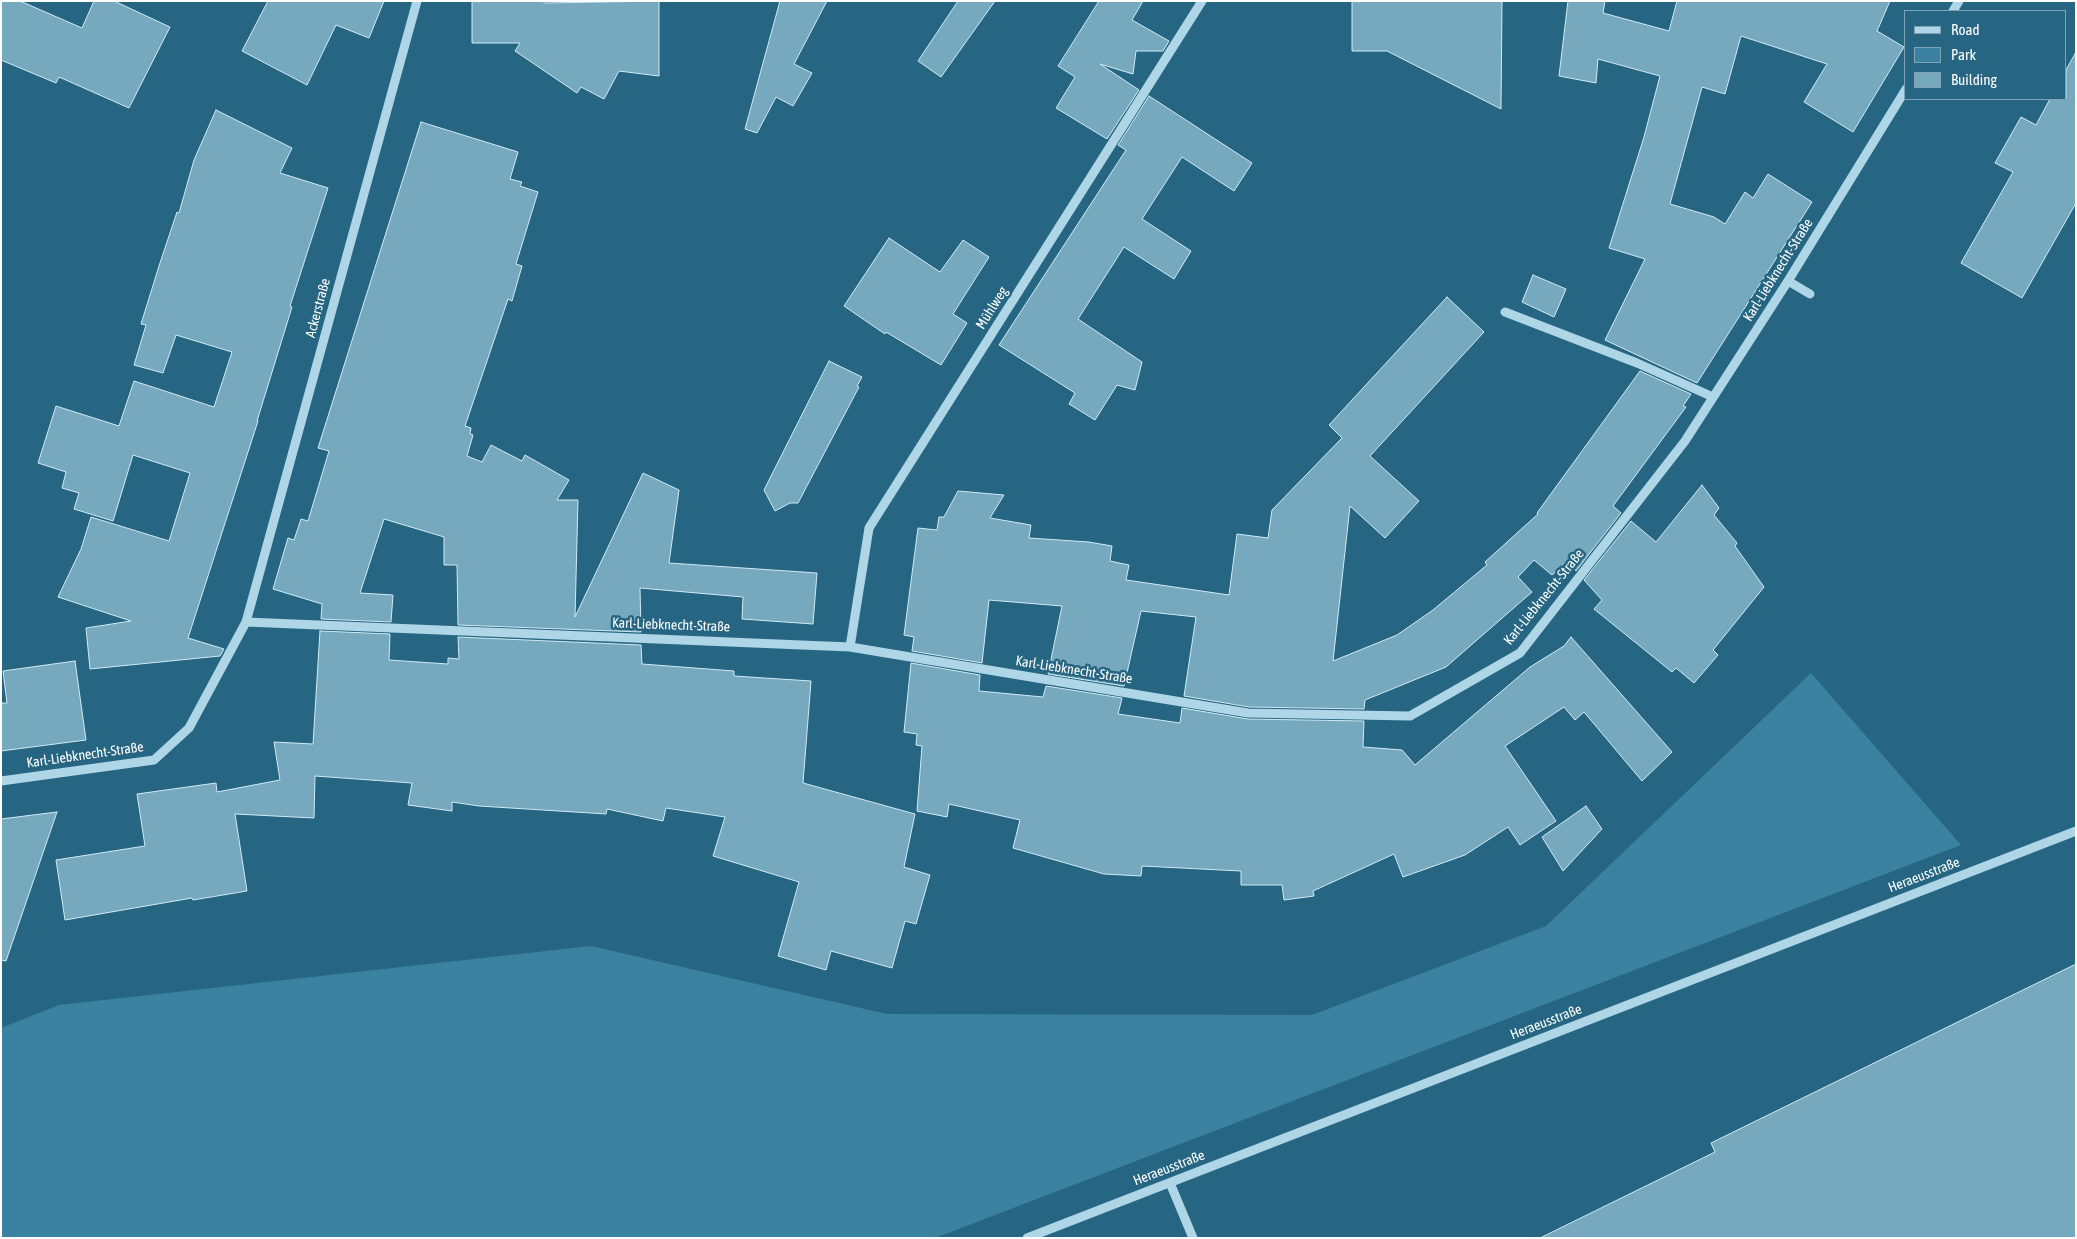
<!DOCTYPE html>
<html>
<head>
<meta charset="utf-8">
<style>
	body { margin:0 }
	#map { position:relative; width:2077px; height:1239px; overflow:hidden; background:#266682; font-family:"Asap Condensed",sans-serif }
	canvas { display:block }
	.frame { position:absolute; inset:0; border:2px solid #fff; pointer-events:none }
	.legend { position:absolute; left:1904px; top:10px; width:162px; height:90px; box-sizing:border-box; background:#266682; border:1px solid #7da3b4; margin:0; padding:6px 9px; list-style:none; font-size:15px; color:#fff }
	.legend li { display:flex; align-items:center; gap:10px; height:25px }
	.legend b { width:25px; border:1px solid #7da3b4 }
</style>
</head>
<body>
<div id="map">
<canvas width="2077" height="1239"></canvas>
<div class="frame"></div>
<ul class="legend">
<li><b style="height:6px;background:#aed6e7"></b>Road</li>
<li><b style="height:14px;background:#3a829f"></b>Park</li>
<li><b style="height:14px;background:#76a8be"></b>Building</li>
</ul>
</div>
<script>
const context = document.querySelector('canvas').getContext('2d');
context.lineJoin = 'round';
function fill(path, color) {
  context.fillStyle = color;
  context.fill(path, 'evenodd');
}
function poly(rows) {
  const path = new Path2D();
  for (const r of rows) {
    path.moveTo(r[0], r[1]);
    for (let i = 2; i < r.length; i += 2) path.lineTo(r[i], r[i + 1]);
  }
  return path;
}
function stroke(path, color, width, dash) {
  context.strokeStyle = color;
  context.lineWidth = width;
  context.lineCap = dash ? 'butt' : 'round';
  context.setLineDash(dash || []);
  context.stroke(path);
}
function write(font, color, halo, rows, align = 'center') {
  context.font = font + ' "Asap Condensed",sans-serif';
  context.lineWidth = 5;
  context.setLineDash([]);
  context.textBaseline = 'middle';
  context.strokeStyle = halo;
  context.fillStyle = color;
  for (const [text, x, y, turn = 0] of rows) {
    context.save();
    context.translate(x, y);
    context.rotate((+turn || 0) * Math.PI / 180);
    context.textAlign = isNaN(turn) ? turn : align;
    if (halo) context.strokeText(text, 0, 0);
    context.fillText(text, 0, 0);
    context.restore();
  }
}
fill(poly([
	[1811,673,1961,845,935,1238,1,1238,1,1028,59,1005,591,946,887,1014,1312,1015,1546,926]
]), '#3a829f');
const building = poly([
	[1,1,20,1,82,28,94,1,114,1,170,27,129,108,59,77,56,83,1,60,1,1],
	[268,1,384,1,369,38,336,25,307,85,242,51,268,1],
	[472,1,544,1,544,3,659,1,659,76,619,71,604,99,581,87,577,93,515,51,520,43,472,43,472,1],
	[780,1,827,1,794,64,812,73,793,106,776,97,757,133,745,129,780,1],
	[958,1,995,1,941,77,918,61,958,1],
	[1099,1,1143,1,1132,20,1169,41,1163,51,1136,51,1133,74,1100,64,1139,90,1107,139,1056,108,1075,77,1058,66,1099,1],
	[1352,1,1502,1,1501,109,1387,51,1352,51,1352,1],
	[1568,1,1605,1,1603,13,1669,31,1677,1,1890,1,1877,31,1904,47,1853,132,1804,102,1827,64,1741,36,1725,94,1702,87,1670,204,1714,217,1725,224,1745,192,1753,198,1768,174,1812,202,1697,383,1605,340,1645,259,1609,248,1644,137,1660,76,1598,59,1596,83,1559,76,1568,1],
	[2076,52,2076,203,2022,298,1961,263,2013,172,1995,163,2021,117,2036,125,2050,99,2066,99,2066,70,2076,52],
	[1149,96,1252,163,1234,191,1182,157,1142,219,1191,251,1174,279,1124,247,1078,319,1142,362,1135,390,1117,385,1095,420,1069,404,1075,393,999,345,1126,150,1118,145,1149,96],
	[216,110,292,148,280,173,328,188,290,306,292,307,257,421,258,421,188,638,224,649,220,656,90,669,86,628,131,621,58,597,81,549,91,517,169,541,190,473,133,455,113,521,74,509,79,493,62,488,66,472,38,463,56,406,119,426,134,381,214,407,232,352,176,335,163,373,134,365,146,325,141,324,159,266,177,212,179,213,194,160,216,110],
	[421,122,518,152,510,179,522,182,520,186,538,192,516,264,522,266,512,301,508,299,465,426,471,428,470,434,473,435,467,456,482,462,491,445,522,461,525,455,569,480,557,500,578,500,575,617,643,473,679,490,669,563,817,573,813,624,742,619,743,597,640,588,641,632,458,625,457,565,444,565,444,537,384,519,360,593,393,595,391,622,321,619,322,604,273,589,288,538,294,540,301,519,308,521,329,451,318,448,421,122],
	[889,238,940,272,963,240,989,257,953,314,967,323,941,365,886,332,885,334,844,306,889,238],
	[1533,275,1566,289,1554,317,1522,302,1533,275],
	[1447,297,1484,332,1370,456,1419,501,1385,538,1350,506,1333,661,1397,635,1433,610,1487,565,1485,562,1538,514,1537,513,1640,371,1691,394,1683,406,1686,407,1613,506,1621,513,1576,571,1568,561,1552,575,1534,560,1518,577,1532,592,1446,667,1365,700,1364,709,1249,707,1184,696,1196,617,1141,611,1124,686,1048,674,1062,606,989,600,982,663,912,651,914,637,904,635,918,528,937,530,939,517,944,517,958,491,1004,495,990,518,1031,525,1029,538,1089,542,1112,546,1110,561,1129,565,1126,580,1229,595,1237,534,1268,538,1272,510,1342,438,1329,425,1447,297],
	[829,361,862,377,857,386,859,387,798,503,790,503,775,511,764,490,829,361],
	[1702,485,1719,508,1714,515,1737,543,1735,546,1764,587,1713,650,1718,655,1694,683,1676,668,1672,672,1594,609,1602,600,1584,580,1631,521,1656,542,1702,485],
	[320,631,390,634,389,660,448,664,448,658,459,659,458,637,641,645,642,664,734,671,734,676,811,681,803,783,915,814,904,867,930,875,916,924,905,921,892,968,831,951,826,970,778,956,799,882,713,856,725,817,666,808,663,821,607,809,606,814,479,806,452,802,452,811,408,805,412,783,315,776,314,818,235,814,247,891,193,900,192,898,65,920,56,860,145,846,137,794,216,783,217,792,280,780,274,742,313,744,320,631],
	[1571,637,1672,752,1642,781,1584,712,1575,720,1564,707,1505,746,1556,821,1520,845,1508,827,1465,855,1403,877,1394,854,1313,891,1314,896,1284,900,1282,885,1241,885,1241,871,1142,866,1141,876,1104,874,1013,848,1020,820,949,804,947,817,917,811,922,746,916,745,917,734,904,732,911,663,980,675,979,691,1043,697,1046,686,1122,698,1118,714,1180,723,1182,708,1248,719,1364,721,1363,747,1402,750,1415,765,1530,667,1564,646,1571,637],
	[75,661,86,740,1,751,1,703,7,703,3,671,75,661],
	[1586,806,1602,829,1563,871,1542,837,1586,806],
	[57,812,6,961,1,960,1,819,57,812],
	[2076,964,2076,1238,1540,1238,1715,1152,1711,1143,2076,964]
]);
fill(building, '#76a8be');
stroke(building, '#d1ebf5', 1);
stroke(poly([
	[1953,11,1959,1],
	[1788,281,1810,294],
	[1505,312,1637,363,1713,397],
	[246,622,417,1],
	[850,647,869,528,1202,1],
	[1,781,154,760,189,728,246,622,850,647,1248,713,1410,716,1520,653,1685,441,1788,281,1906,89],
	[1170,1183,1193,1238],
	[1027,1238,2076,831]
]), '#aed6e7', 9);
write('14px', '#fff', '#266682', [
	["Karl-Liebknecht-Straße",1778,270,-58],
	["Ackerstraße",318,308,-75],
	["Mühlweg",992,308,-58],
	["Karl-Liebknecht-Straße",1544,597,-51],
	["Karl-Liebknecht-Straße",671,625,2],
	["Karl-Liebknecht-Straße",1074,670,9],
	["Karl-Liebknecht-Straße",85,755,-8],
	["Heraeusstraße",1924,875,-21],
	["Heraeusstraße",1546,1022,-21],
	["Heraeusstraße",1169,1168,-21]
]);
</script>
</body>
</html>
